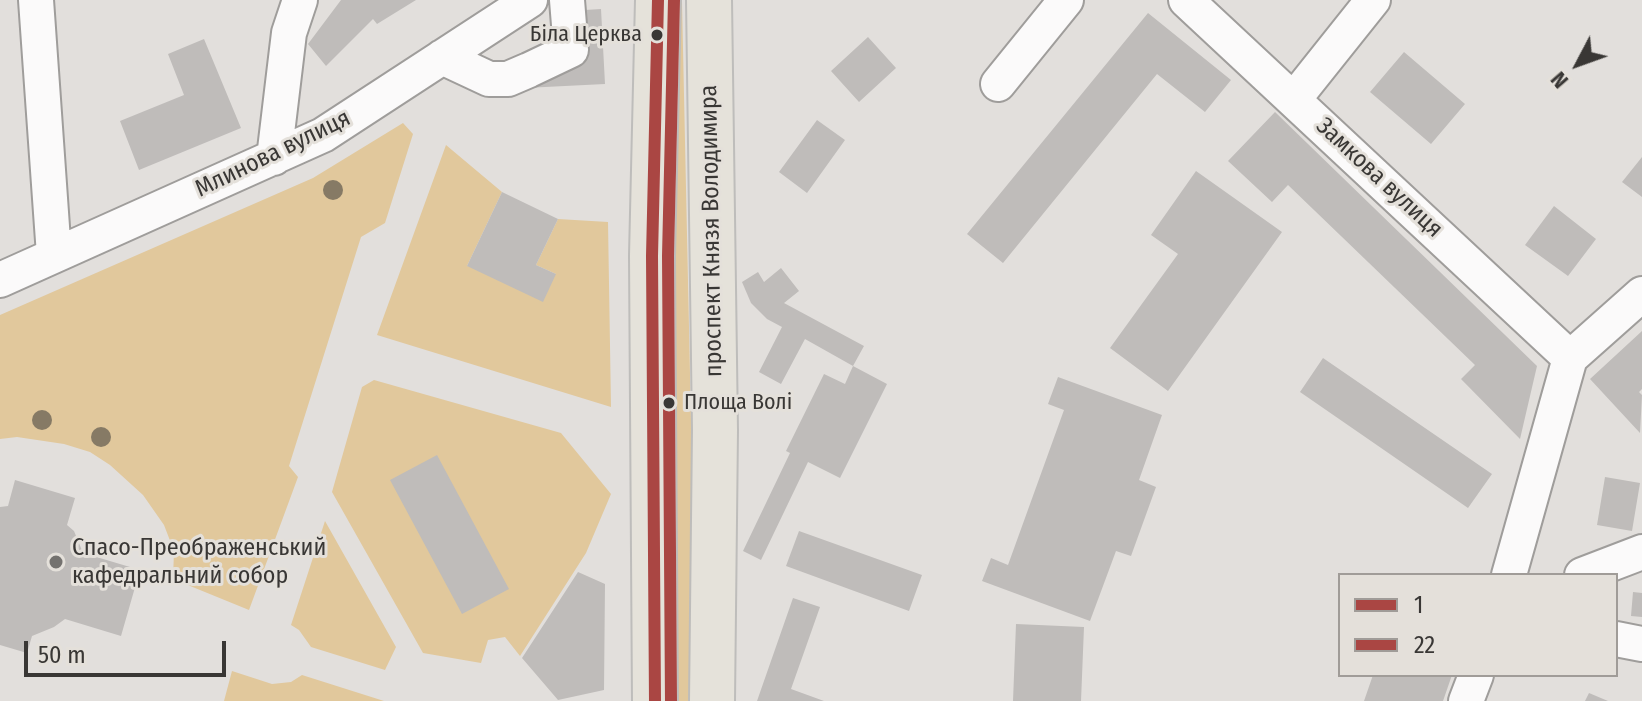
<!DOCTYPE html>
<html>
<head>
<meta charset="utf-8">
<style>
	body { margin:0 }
	#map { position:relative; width:1642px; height:701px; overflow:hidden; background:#e2dfdc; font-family:"Fira Sans Condensed",sans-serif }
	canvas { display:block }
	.legend { position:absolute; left:1338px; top:573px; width:280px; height:104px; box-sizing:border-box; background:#e4e0da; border:2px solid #a09c98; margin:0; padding:10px 14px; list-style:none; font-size:24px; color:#393735 }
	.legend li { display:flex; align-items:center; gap:16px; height:40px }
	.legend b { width:40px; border:2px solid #a09c98 }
	.north { position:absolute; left:1538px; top:24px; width:80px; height:80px; -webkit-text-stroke:6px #e4e0da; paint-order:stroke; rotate:229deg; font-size:22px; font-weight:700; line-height:32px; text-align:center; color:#393735 }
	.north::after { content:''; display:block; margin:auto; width:28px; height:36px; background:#393735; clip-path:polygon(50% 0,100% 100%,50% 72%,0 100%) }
	.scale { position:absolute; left:24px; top:641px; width:202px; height:36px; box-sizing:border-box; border:4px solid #393735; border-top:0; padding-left:10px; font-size:24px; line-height:28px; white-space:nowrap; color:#393735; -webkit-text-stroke:6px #e4e0da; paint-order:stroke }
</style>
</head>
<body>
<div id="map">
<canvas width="1642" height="701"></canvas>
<ul class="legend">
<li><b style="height:10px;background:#aa4643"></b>1</li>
<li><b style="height:10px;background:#aa4643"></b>22</li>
</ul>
<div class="north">N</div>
<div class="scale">50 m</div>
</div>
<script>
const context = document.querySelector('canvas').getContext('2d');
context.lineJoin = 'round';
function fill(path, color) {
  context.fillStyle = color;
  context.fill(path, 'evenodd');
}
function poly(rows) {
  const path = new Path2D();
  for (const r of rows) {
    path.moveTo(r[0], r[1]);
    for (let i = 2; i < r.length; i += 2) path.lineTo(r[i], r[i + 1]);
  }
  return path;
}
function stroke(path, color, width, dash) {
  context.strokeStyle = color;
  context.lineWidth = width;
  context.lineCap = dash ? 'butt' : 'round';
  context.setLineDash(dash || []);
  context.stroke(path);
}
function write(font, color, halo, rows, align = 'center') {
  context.font = font + ' "Fira Sans Condensed",sans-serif';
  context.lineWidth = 6;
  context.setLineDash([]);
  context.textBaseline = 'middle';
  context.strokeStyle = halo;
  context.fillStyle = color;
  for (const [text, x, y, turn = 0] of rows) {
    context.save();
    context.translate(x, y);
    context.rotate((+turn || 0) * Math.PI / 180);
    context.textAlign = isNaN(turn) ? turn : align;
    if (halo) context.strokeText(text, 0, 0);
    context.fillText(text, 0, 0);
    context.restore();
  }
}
fill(poly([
	[673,2,682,2,693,513,692,701,674,701],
	[403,123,413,134,385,223,361,237,289,466,298,477,249,610,173,579,174,551,164,525,143,495,110,465,90,452,64,444,17,437,0,439,0,315,313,178],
	[446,145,502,192,467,266,556,274,536,265,558,219,608,222,611,407,377,335],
	[374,380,561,433,611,494,586,553,520,656,505,637,488,640,481,663,423,653,332,492,362,387],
	[325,521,396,647,385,670,311,647,299,630,291,625],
	[232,671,272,684,291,682,302,675,384,701,224,701]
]), '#e1c89c');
fill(poly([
	[341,0,416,0,377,24,373,19,326,66,308,44],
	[601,9,605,84,525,88,525,82,587,54,585,10],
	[1148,13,1231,80,1205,112,1157,74,1003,263,967,234],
	[868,37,896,68,859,102,831,71],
	[204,39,241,128,139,170,120,121,184,95,168,54],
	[1404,52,1465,104,1431,144,1370,92],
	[1275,112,1537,366,1520,439,1461,379,1475,365,1288,185,1272,202,1228,161],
	[817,120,845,140,807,193,779,172],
	[1642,157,1642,197,1622,182],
	[1196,171,1282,232,1168,391,1110,348,1178,254,1151,235],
	[502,192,558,219,536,265,556,274,543,302,467,266],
	[1554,206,1596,239,1568,276,1525,245],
	[781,268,799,291,784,303,864,346,853,366,805,339,781,384,759,372,782,327,767,319,751,303,742,282,758,272,764,282],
	[1642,331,1642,389,1639,392,1642,395,1640,433,1590,379],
	[1323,358,1492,474,1468,508,1300,392],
	[853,366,887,384,840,478,808,462,761,560,743,551,790,453,786,451,824,374,845,384],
	[1058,377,1162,415,1139,480,1156,487,1131,556,1116,551,1090,621,982,581,991,558,1008,565,1064,410,1048,404],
	[437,455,509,589,462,614,390,480],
	[1605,477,1640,483,1632,531,1597,525],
	[15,480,75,498,67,525,74,531,83,553,140,570,121,636,65,619,54,627,32,636,27,653,0,645,0,507,8,506],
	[799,531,922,575,909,611,786,566],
	[578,572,605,584,604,690,558,700,522,658],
	[1633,592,1642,593,1642,617,1631,616],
	[793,598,820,607,791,689,824,701,757,701],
	[1016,624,1084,627,1081,701,1013,701],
	[1373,675,1452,675,1443,701,1364,701],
	[1589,693,1608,701,1585,701]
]), '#bfbcba');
const minor = poly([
	[36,0,54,255],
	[1186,0,1570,358,1509,575],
	[442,57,489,79,508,79,529,70,571,50,567,0],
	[998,84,1066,0],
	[1294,99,1373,0],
	[274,158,289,33,300,0],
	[0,280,323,135,530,0],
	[1570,358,1642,294],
	[1582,575,1642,552],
	[1616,639,1642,644],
	[1466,701,1476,675]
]);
const major = poly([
	[709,0,715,430,712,701],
	[655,701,652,256,658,0]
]);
stroke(minor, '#9f9d9b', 38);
stroke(major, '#bebdbb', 48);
stroke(minor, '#fbfafa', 34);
stroke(major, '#e5e2da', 44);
stroke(poly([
	[655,701,652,256,658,0]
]), '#aa4643', 12);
stroke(poly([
	[671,701,668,256,674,0]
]), '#aa4643', 12);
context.fillStyle = '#867a65';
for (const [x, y] of [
	[333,190],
	[42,420],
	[101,437]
]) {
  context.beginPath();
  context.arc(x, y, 10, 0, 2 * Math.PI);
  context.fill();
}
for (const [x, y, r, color] of [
	[657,35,7,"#393735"],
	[669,403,7,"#393735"],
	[56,562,8,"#74726f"]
]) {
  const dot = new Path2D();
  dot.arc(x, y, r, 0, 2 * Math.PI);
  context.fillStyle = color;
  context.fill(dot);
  stroke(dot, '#e4e0da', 3);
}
write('22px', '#393735', '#e4e0da', [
	["Біла Церква",642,35],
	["Площа Волі",684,403,"left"]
], 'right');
write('24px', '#393735', '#e4e0da', [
	["Млинова вулиця",273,154,-26],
	["Замкова вулиця",1379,178,43],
	["проспект Князя Володимира",712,231,-91]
]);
write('24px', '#393735', '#e4e0da', [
	["Спасо-Преображенський",72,548],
	["кафедральний собор",72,576]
], 'left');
</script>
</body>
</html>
